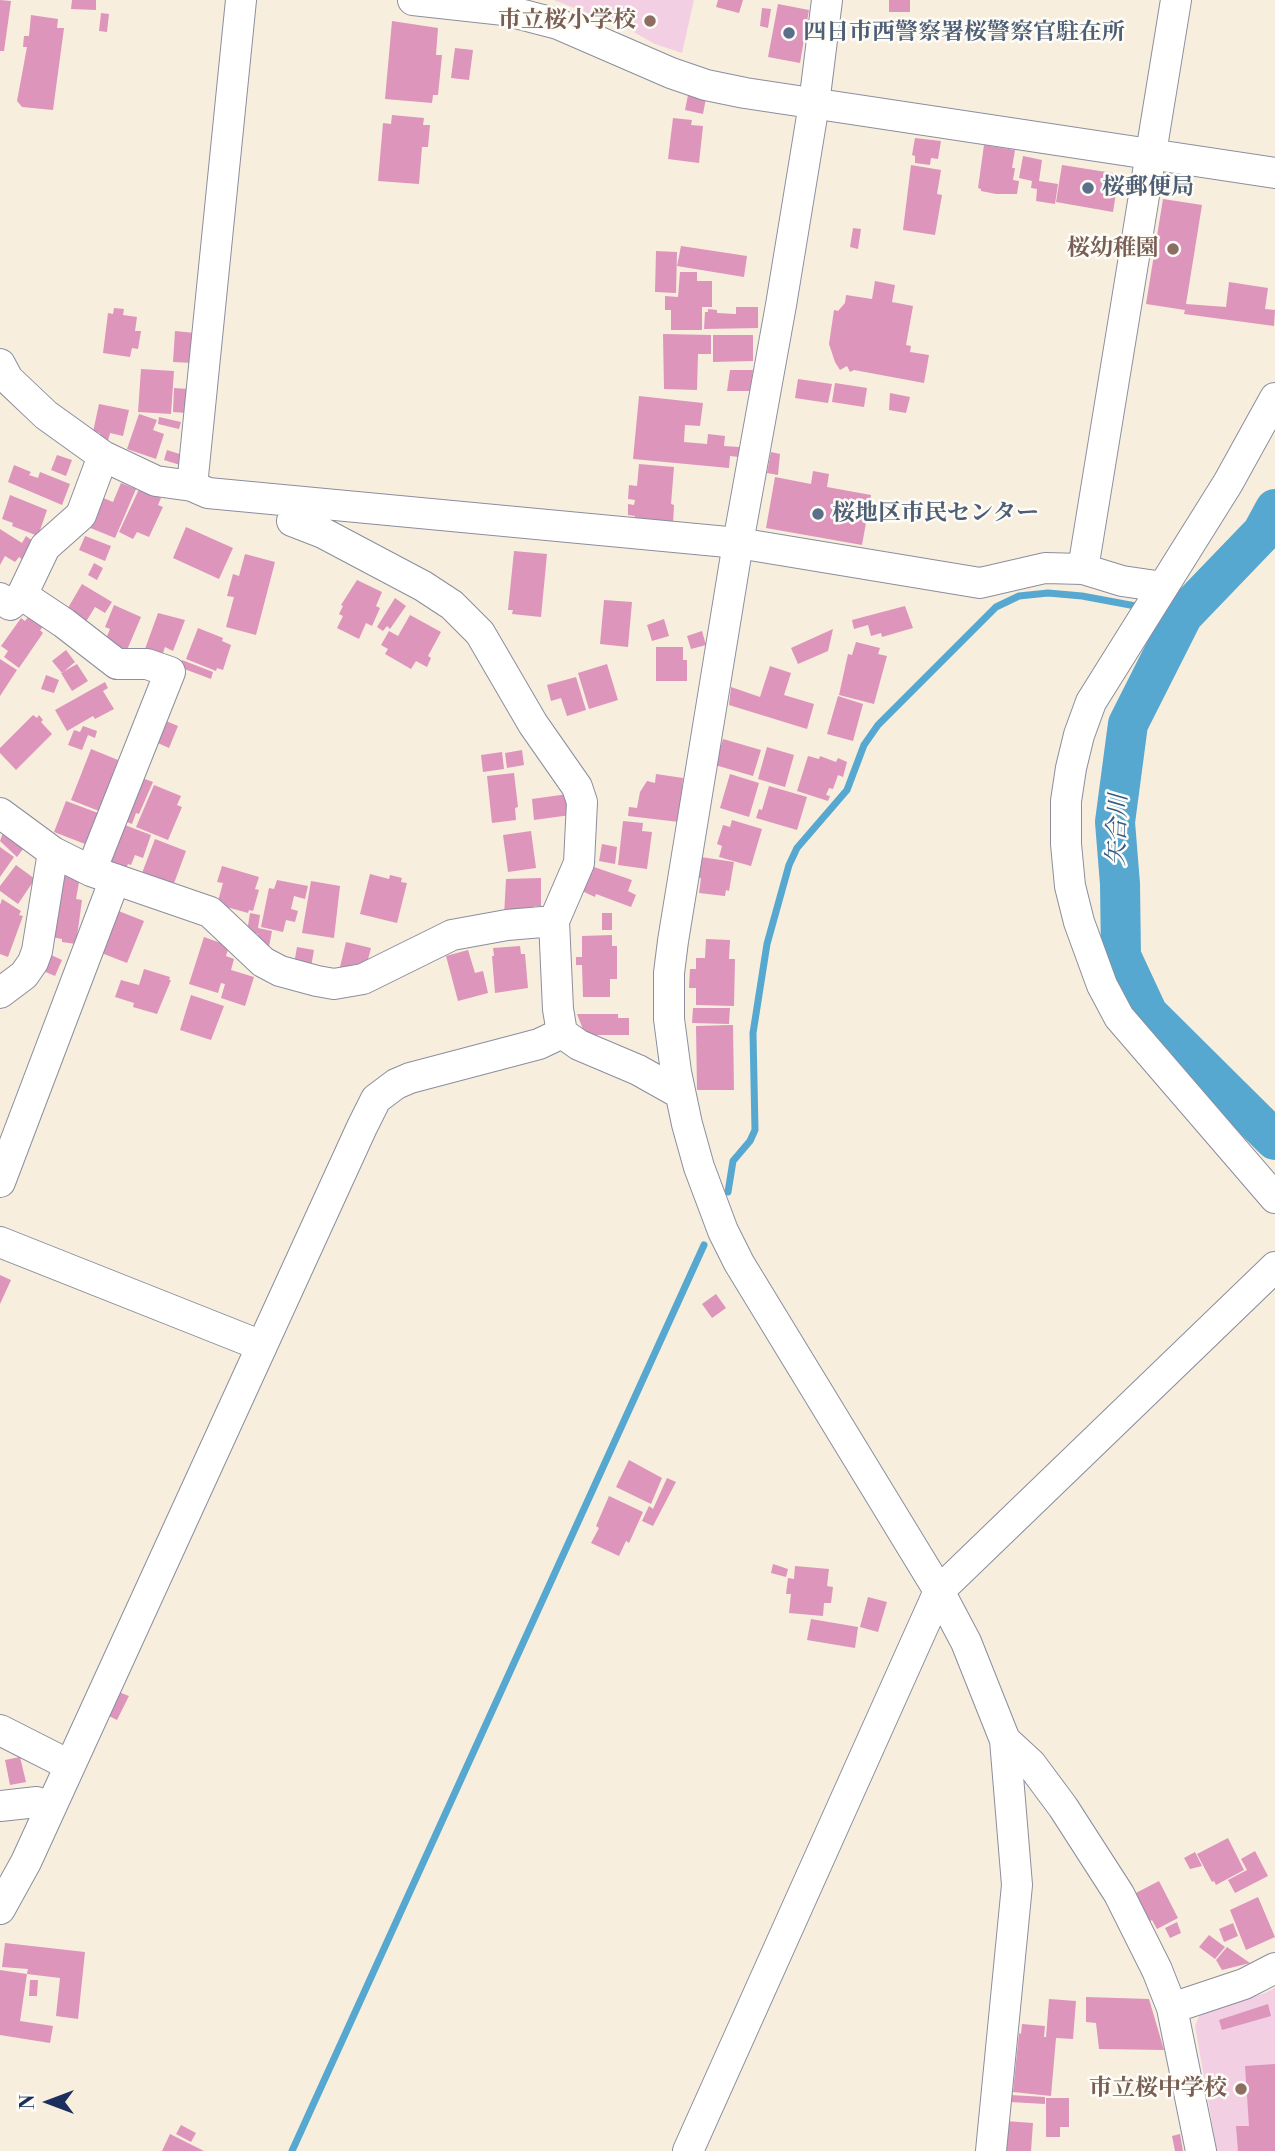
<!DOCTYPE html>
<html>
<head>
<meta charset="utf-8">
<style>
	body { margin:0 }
	#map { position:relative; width:1275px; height:2151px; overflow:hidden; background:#f8eedd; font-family:"Libre Bodoni",serif }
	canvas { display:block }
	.north { position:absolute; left:14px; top:2067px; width:70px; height:70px; -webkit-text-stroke:5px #fdfcf7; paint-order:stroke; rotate:270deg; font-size:19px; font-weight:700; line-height:28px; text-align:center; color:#1b2f5e }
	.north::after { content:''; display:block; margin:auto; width:24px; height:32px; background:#1b2f5e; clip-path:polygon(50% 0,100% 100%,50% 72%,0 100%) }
</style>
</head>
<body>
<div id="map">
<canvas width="1275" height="2151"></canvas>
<div class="north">N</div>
</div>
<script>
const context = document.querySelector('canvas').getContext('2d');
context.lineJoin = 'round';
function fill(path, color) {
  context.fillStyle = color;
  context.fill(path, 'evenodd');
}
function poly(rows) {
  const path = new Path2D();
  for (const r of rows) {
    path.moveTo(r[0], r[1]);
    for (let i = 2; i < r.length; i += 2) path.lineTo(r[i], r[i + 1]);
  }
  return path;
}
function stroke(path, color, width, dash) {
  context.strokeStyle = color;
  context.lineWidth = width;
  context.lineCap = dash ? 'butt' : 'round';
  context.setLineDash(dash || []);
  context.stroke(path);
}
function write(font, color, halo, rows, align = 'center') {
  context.font = font + ' "Libre Bodoni","Noto Serif JP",serif';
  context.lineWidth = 5;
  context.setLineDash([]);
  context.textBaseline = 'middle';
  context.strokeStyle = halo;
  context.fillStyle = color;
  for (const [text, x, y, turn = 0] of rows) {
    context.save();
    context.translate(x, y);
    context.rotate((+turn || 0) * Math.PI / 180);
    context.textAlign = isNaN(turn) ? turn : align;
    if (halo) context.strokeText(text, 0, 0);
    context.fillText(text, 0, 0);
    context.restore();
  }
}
fill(poly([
	[554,0,694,0,682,53,655,44,630,30],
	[1275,1988,1275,2151,1217,2151,1195,2026,1200,2014,1265,1993]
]), '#f2cfe2');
stroke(poly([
	[1156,610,1183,615],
	[728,1192,733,1161,750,1141,755,1130,753,1033,767,944,789,865,797,848,847,790,864,745,878,725,996,607,1019,596,1048,593,1082,596,1141,607],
	[292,2151,704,1245]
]), '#56a8d1', 7);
stroke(poly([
	[1275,509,1262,533,1183,615,1128,724,1115,822,1120,884,1121,956,1148,1014,1275,1140]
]), '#56a8d1', 40);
fill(poly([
	[0,0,11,1,4,51,0,51],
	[72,0,96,0,96,10,71,9],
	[718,0,743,0,739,13,716,7],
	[889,0,910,0,910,12,889,12],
	[778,4,809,10,800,63,768,57],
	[762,8,771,9,768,28,760,26],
	[101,13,109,14,107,32,99,31],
	[31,15,58,19,57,28,64,28,53,110,22,107,17,101,27,47,23,47,24,36,29,36],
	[392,21,438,28,436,55,442,55,438,95,433,95,432,103,385,99],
	[455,48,473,50,469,80,451,78],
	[688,95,706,98,703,114,685,110],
	[392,115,424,118,423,125,430,125,428,147,422,147,419,184,378,181,383,123,391,124],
	[673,118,692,120,691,125,703,126,699,163,668,159],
	[915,138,941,141,938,159,931,158,930,165,915,163,915,156,912,155],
	[984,145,1015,150,1012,168,1015,168,1013,180,1019,181,1017,194,996,194,981,191,981,189,978,188],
	[1023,156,1042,160,1039,181,1058,184,1055,204,1036,201,1037,189,1031,188,1032,181,1019,178],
	[911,165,941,170,937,194,942,195,935,235,903,230],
	[1062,165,1119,174,1113,212,1056,202],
	[1163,199,1202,205,1186,304,1226,307,1229,282,1268,288,1265,309,1275,310,1274,326,1184,314,1185,310,1146,304],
	[853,228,861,229,858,249,850,247],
	[681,246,747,256,744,277,677,266],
	[656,251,677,252,676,293,655,292],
	[680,272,697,272,697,281,712,281,712,307,702,307,702,330,671,330,671,310,665,310,665,296,678,297],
	[875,281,895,285,892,302,913,306,906,345,911,346,910,352,929,355,924,383,854,370,850,372,847,366,840,370,835,362,829,344,834,310,838,311,845,303,846,295,872,299],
	[736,307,758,307,758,328,704,329,705,312,708,312,708,309,717,310,717,313,736,314],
	[114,308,124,309,123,315,137,317,135,331,141,331,138,349,132,348,130,357,103,353,108,313,113,314],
	[175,331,195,333,193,363,173,362],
	[663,334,711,335,711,354,698,354,697,390,664,389],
	[713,335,753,335,753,361,713,362],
	[141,369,174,371,171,414,138,412],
	[730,370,753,370,750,391,727,391],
	[798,379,832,384,828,403,795,398],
	[835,383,867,388,864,407,832,402],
	[174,388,189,389,187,413,173,412],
	[890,393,910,397,906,413,889,410],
	[639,396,703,403,700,426,685,425,684,442,707,444,708,434,725,436,724,446,739,447,739,457,730,456,729,468,633,459],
	[99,404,129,410,123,436,110,433,108,441,98,439,100,433,93,432],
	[139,414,157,420,153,430,164,434,156,459,127,449],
	[159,417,181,422,179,429,158,424],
	[167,450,183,455,180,465,164,460],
	[771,452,780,454,778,475,767,473],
	[57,455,72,460,66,476,51,470],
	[639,464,674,467,671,504,674,505,673,525,634,522,635,516,628,515,628,504,634,505,635,500,628,499,629,485,637,486],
	[14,465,31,472,29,475,38,478,40,472,70,484,62,505,8,482],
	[813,471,829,474,827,487,871,495,862,545,766,528,775,477,811,484],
	[121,483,136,489,115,538,88,527,101,497,113,502],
	[140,487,161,498,158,505,163,507,149,537,137,532,133,539,119,532],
	[10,495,47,510,38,536,12,526,13,523,2,519],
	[186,527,233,548,219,579,173,558],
	[0,529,22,543,26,536,38,545,27,563,19,557,15,562,5,556,0,565],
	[85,536,111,546,105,561,79,550],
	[514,551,547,554,541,617,512,614,513,610,508,610],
	[245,554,275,562,256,635,226,627,234,597,227,596,233,574,239,576],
	[94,563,103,568,97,580,88,575],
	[357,580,382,592,376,606,380,608,372,626,366,623,359,639,337,628,343,616,339,614,343,606,341,605],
	[82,584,112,602,105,613,95,607,84,625,65,613],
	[395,598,406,606,390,629,387,626,383,631,377,627],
	[604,600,632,602,628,647,600,644],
	[114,605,141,617,127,650,105,641,110,629,105,627],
	[905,606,913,628,882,637,881,633,871,636,868,625,854,629,852,620],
	[158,613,185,620,173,651,165,647,162,656,145,649],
	[410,615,441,632,428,656,431,658,427,667,416,661,411,669,385,654,388,649,381,645,389,631,398,636],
	[29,616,44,626,40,630,43,633,19,668,4,657,8,651,1,646,21,618,25,621],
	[664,619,669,636,652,641,647,625],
	[198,628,223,638,222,641,231,645,223,670,217,668,216,671,186,659],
	[833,629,828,651,798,664,791,648],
	[702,631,706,645,691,649,687,636],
	[856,642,880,648,878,654,887,656,874,704,839,695,848,654,852,655],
	[656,647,683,647,683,660,687,660,687,681,656,681],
	[66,650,75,662,62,673,52,661],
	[0,659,17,670,0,696],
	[182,660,213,672,211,679,179,667],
	[77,664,88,681,72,691,61,673],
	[607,664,618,700,589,709,578,673],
	[770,666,791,673,784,695,814,704,807,729,729,705,731,687,760,697],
	[46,675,59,680,54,693,41,689],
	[576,677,586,710,567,716,561,698,551,701,547,685],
	[105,682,108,688,103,691,114,709,95,719,93,716,67,731,55,710],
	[838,696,863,704,853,741,827,734],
	[33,715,37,718,39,715,43,720,41,722,52,734,16,770,0,753,0,748],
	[159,718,178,726,169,748,151,740],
	[83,726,97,731,95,738,88,735,82,750,68,745,74,730,80,732],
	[723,739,761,750,753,776,715,765],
	[767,747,794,755,785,787,758,779],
	[91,749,118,760,99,811,71,800],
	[522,750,524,765,507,768,505,753],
	[502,752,504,769,483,772,481,755],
	[808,756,819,759,820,756,836,762,838,758,847,762,843,777,838,775,833,789,829,788,826,795,830,796,828,801,797,791],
	[514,773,518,807,515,808,516,820,492,823,487,776],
	[656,774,683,778,679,822,628,816,629,807,637,808,640,792,647,781,655,783],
	[730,774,759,783,749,817,720,808],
	[137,776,153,782,139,814,136,813,132,824,122,820],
	[154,785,181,796,177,805,182,807,168,840,136,827],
	[769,786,807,797,797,830,756,818,759,809,762,810],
	[575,793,578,814,534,820,532,799],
	[66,801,98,813,85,844,54,832],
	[732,820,762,829,751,866,719,857,722,846,717,844,723,825,730,827],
	[623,821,643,823,642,831,652,832,647,869,618,865],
	[117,822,151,835,143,858,135,855,131,865,128,864,125,871,102,862],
	[4,830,26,845,17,857,0,841],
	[531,831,536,868,508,872,503,835],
	[155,839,186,851,173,886,142,873],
	[602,844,617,847,615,864,599,861],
	[0,847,14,857,0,877],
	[701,857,734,862,729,891,726,890,725,896,699,893,701,878,697,878],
	[16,865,35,879,18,904,0,891,0,886],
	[222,866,259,877,255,889,259,890,253,911,249,910,248,913,223,906,224,903,218,901,223,883,217,882],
	[591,866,632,880,628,891,636,895,631,907,596,894,595,897,582,891],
	[62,874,80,877,76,899,82,900,76,944,62,942,62,939,51,937],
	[370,874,389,879,390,875,402,878,401,882,407,883,397,923,360,914],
	[541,878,541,906,534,906,534,913,504,916,506,879],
	[277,880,308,886,305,899,294,896,291,909,298,911,295,922,286,920,283,932,261,927,269,888,274,889],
	[311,881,340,886,334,938,302,933],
	[2,899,21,911,19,915,23,916,8,957,0,954,0,905],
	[116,910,144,921,127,963,99,952],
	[250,913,260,915,258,928,272,931,269,947,256,944,258,934,247,932],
	[602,913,612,913,612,930,602,930],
	[612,935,612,946,617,946,617,979,610,979,610,997,583,997,582,965,576,965,576,957,582,957,582,936],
	[204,937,229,946,226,956,234,959,231,970,254,977,245,1006,221,998,225,984,221,983,218,993,189,984],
	[706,939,730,940,729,959,735,959,734,1006,696,1005,696,988,689,988,690,969,696,969,696,958,705,958],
	[346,942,371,948,366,967,354,964,352,970,340,967],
	[520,946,521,954,525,954,528,988,495,993,492,956,494,956,493,948],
	[297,947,314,950,311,967,294,964],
	[468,950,475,973,483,971,488,993,458,1001,446,956],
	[49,954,62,960,55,976,41,970],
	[144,969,170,977,169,980,171,980,157,1014,133,1007,134,1003,115,997,121,980,139,985],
	[191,995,224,1006,211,1040,180,1030],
	[693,1008,730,1008,729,1024,692,1023],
	[577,1014,618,1014,618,1018,629,1018,629,1035,588,1035,584,1032],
	[730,1025,733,1025,734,1090,697,1090,696,1026],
	[0,1275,11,1280,0,1304],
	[716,1294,726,1308,712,1318,702,1304],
	[629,1460,662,1478,651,1504,616,1487],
	[667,1478,676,1482,653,1526,642,1521,649,1506,653,1509],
	[609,1496,643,1512,629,1543,626,1541,619,1556,591,1543,599,1528,596,1526],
	[773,1564,788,1569,786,1577,771,1573],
	[795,1566,829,1569,827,1586,833,1587,831,1603,824,1603,823,1616,789,1613,791,1594,786,1594,788,1578,794,1579],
	[868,1597,887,1602,878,1632,860,1627],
	[811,1619,858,1627,855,1648,807,1640],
	[116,1691,129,1696,117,1720,105,1714],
	[20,1757,26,1782,10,1785,5,1760],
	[1228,1838,1244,1870,1216,1885,1214,1881,1212,1882,1197,1854],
	[1255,1851,1268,1876,1235,1893,1228,1880,1247,1870,1241,1859],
	[1195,1852,1202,1866,1190,1869,1184,1858],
	[1159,1881,1178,1918,1157,1929,1152,1920,1145,1924,1130,1896],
	[1258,1897,1275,1937,1246,1950,1230,1910],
	[1177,1922,1181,1933,1170,1938,1165,1928],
	[1233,1923,1238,1936,1224,1942,1219,1929],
	[1209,1935,1225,1947,1215,1959,1199,1947],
	[5,1943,85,1952,78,2019,56,2016,60,1978,27,1974,28,1969,2,1967],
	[1227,1947,1250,1963,1222,1970,1216,1960],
	[0,1970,27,1974,20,2021,53,2026,50,2043,0,2035],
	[30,1980,38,1980,37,1996,29,1996],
	[1086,1997,1149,1999,1164,2050,1099,2049,1096,2023,1086,2022],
	[1049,1999,1076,2001,1073,2039,1056,2038,1051,2096,1013,2092,1019,2033,1021,2034,1022,2024,1045,2026,1044,2037,1046,2037],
	[1268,2004,1271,2016,1222,2030,1219,2020],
	[1275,2064,1275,2151,1238,2151,1236,2126,1249,2126,1245,2066],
	[1010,2095,1045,2097,1045,2104,1010,2102],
	[1046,2098,1069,2098,1069,2127,1060,2127,1060,2137,1046,2137],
	[1005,2121,1033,2123,1031,2151,1003,2151],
	[181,2125,196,2133,191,2142,176,2134],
	[170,2134,204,2151,162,2151],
	[1180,2134,1183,2151,1175,2151,1172,2136]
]), '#dd95bc');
const minor = poly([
	[413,0,504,10,558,24,671,73,706,85,745,93,1275,173],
	[827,0,814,104,781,305,738,543,673,941,669,973,669,1019,676,1072,687,1124,699,1167,723,1231,739,1263,939,1591,966,1642,1005,1740,1017,1885,991,2151],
	[0,364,8,379,46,415,103,456,156,481,192,486,208,493,738,543,980,583,1045,568,1083,569,1122,581,1163,587],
	[1275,398,1228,483,1091,702,1079,735,1071,768,1066,801,1066,844,1070,886,1079,922,1102,985,1119,1017,1275,1198],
	[192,486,241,0],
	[292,521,323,533,423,586,452,605,480,633,533,724,577,787,582,802,579,863,554,921,558,1009,562,1033,579,1045,638,1070,679,1093],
	[1083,569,1176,0],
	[22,595,64,623,117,664,147,664,170,672,91,871],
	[0,598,10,605,22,595,45,547,81,515,103,456],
	[0,813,53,852,91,871,210,912,263,962,280,971,317,981,334,984,363,979,452,935,507,925,554,921],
	[0,993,24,975,33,962,37,951,53,852],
	[0,1182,115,879],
	[0,1242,262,1346],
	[0,1730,69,1765],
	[1005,1740,1031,1764,1063,1807,1119,1894,1157,1970,1172,2008,1201,2151],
	[0,1806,37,1802,49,1810],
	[0,1909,26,1862,362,1127,376,1099,396,1084,410,1078,539,1044,562,1033],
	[1172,2008,1244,1984,1275,1968],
	[688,2151,939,1591,1275,1267]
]);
stroke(minor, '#8a8e9e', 32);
stroke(minor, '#fff', 30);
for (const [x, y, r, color] of [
	[650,21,7,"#8d6e63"],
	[789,33,7,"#5c6f8a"],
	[1088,188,7,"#5c6f8a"],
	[1173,249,7,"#8d6e63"],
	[818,514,7,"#5c6f8a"],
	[1241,2089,7,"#8d6e63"]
]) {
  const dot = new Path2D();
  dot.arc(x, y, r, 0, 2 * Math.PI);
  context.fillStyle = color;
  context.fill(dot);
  stroke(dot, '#fdfcf7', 2.5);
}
write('bold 23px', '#785e54', '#fdfcf7', [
	["市立桜小学校",636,21],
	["桜幼稚園",1159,249],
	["市立桜中学校",1227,2089]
], 'right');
write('bold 23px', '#4e5e75', '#fdfcf7', [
	["四日市西警察署桜警察官駐在所",803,33],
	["桜郵便局",1102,188],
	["桜地区市民センター",832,514]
], 'left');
write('italic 24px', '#305986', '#fdfcf7', [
	["矢合川",1119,830,-88]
]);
</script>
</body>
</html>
